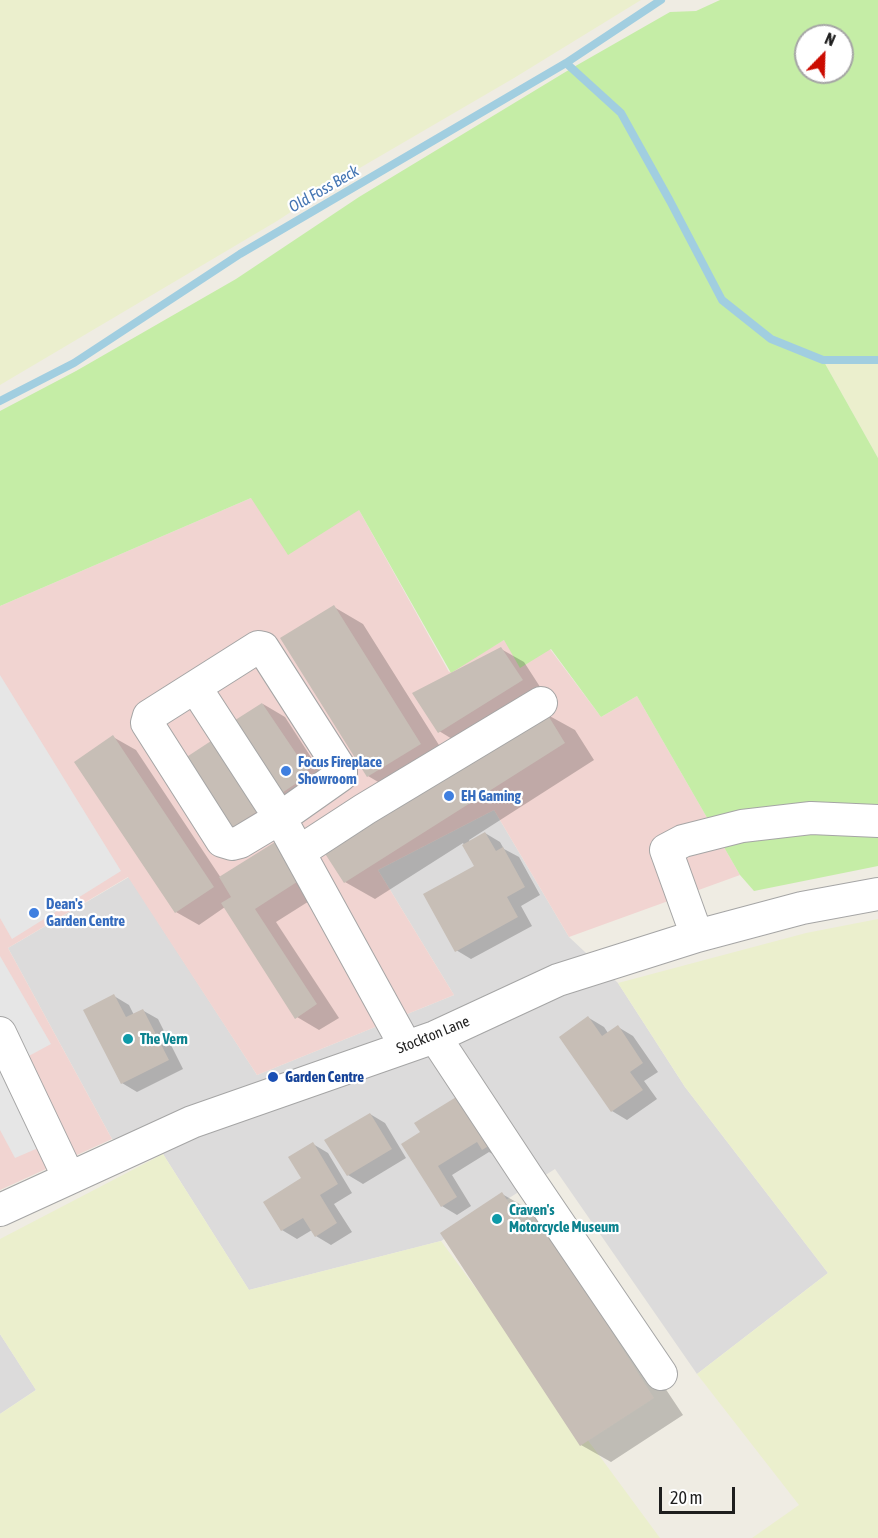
<!DOCTYPE html>
<html>
<head>
<meta charset="utf-8">
<style>
	body { margin:0 }
	#map { position:relative; width:878px; height:1538px; overflow:hidden; background:#efece3; font-family:"Asap Condensed",sans-serif }
	canvas { display:block }
	.north { position:absolute; left:794px; top:24px; width:60px; height:60px; box-sizing:border-box; background:#fff; border:2px solid #a5a5a5; border-radius:50%; rotate:23deg; font-size:16px; font-weight:700; line-height:24px; text-align:center; color:#1e1e1e }
	.north::after { content:''; display:block; margin:auto; width:21px; height:27px; background:#cb0b00; clip-path:polygon(50% 0,100% 100%,50% 72%,0 100%) }
	.scale { position:absolute; left:659px; top:1487px; width:76px; height:27px; box-sizing:border-box; border:3px solid #1e1e1e; border-top:0; padding-left:8px; font-size:18px; line-height:21px; white-space:nowrap; color:#1e1e1e; -webkit-text-stroke:4px #fff; paint-order:stroke }
</style>
</head>
<body>
<div id="map">
<canvas width="878" height="1538"></canvas>
<div class="north">N</div>
<div class="scale">20 m</div>
</div>
<script>
const context = document.querySelector('canvas').getContext('2d');
context.lineJoin = 'round';
function fill(path, color) {
  context.fillStyle = color;
  context.fill(path, 'evenodd');
}
function poly(rows) {
  const path = new Path2D();
  for (const r of rows) {
    path.moveTo(r[0], r[1]);
    for (let i = 2; i < r.length; i += 2) path.lineTo(r[i], r[i + 1]);
  }
  return path;
}
function stroke(path, color, width, dash) {
  context.strokeStyle = color;
  context.lineWidth = width;
  context.lineCap = dash ? 'butt' : 'round';
  context.setLineDash(dash || []);
  context.stroke(path);
}
function write(font, color, halo, rows, align = 'center') {
  context.font = font + ' "Asap Condensed",sans-serif';
  context.lineWidth = 4.5;
  context.setLineDash([]);
  context.textBaseline = 'middle';
  context.strokeStyle = halo;
  context.fillStyle = color;
  for (const [text, x, y, turn = 0] of rows) {
    context.save();
    context.translate(x, y);
    context.rotate((+turn || 0) * Math.PI / 180);
    context.textAlign = isNaN(turn) ? turn : align;
    if (halo) context.strokeText(text, 0, 0);
    context.fillText(text, 0, 0);
    context.restore();
  }
}
fill(poly([
	[494,810,569,937,618,983,685,1087,828,1273,697,1374,555,1169,441,1241,249,1290,163,1154,112,1139,8,948,129,877,257,1075,454,995,378,870],
	[0,1334,36,1390,0,1414]
]), '#dcdbdb');
fill(poly([
	[251,498,359,510,449,672,504,640,550,649,601,717,637,696,740,875,569,937,494,810,378,870,454,995,257,1075,128,877,8,948,112,1139,0,1190,0,606]
]), '#f1d4d1');
fill(poly([
	[0,0,641,0,514,78,346,176,277,221,0,385],
	[823,360,878,360,878,458],
	[878,919,878,1538,752,1538,799,1505,697,1374,828,1273,685,1087,618,983,806,933],
	[163,1154,249,1290,441,1241,660,1538,0,1538,0,1414,36,1390,0,1334,0,1239]
]), '#ebefcd');
fill(poly([
	[720,0,878,0,878,360,823,360,878,458,878,866,754,891,740,875,637,696,601,717,551,649,520,668,504,640,451,673,359,510,288,555,251,498,0,606,0,411,76,371,236,279,359,197,572,68,670,12,696,11],
	[806,36,842,36,842,72,806,72]
]), '#c5eda6');
fill(poly([
	[0,675,121,871,12,939,0,918],
	[0,956,51,1044,14,1064,52,1142,15,1158,0,1130]
]), '#e6e6e6');
fill(poly([
	[334,607,363,624,449,761,397,793,368,776],
	[501,649,524,662,544,693,462,745,439,731],
	[263,704,285,717,331,788,299,809,277,796],
	[546,714,575,730,594,760,469,840,470,842,485,833,500,842,504,849,519,857,540,895,521,906,532,926,471,959,456,950,476,867,463,843,375,899,345,882,326,853],
	[113,737,136,750,221,878,275,844,322,893,276,922,339,1018,319,1030,297,1017,225,907,199,925,176,912],
	[211,742,234,756,279,824,226,831],
	[114,996,129,1005,134,1015,142,1010,158,1019,183,1069,137,1092,122,1083],
	[589,1018,604,1027,608,1033,618,1027,633,1036,658,1072,644,1081,657,1099,627,1120,612,1111],
	[466,1093,498,1157,489,1152,452,1175,471,1206,457,1215,442,1206,422,1132],
	[370,1114,385,1123,406,1158,363,1184,348,1175],
	[313,1144,328,1153,352,1193,334,1204,352,1232,331,1245,316,1236,312,1230,297,1239,282,1230,303,1179],
	[502,1194,532,1211,542,1227,639,1349,683,1415,611,1462,581,1445,442,1234]
]), '#0003');
stroke(poly([
	[566,63,621,113,670,201,722,300,771,339,823,360,878,360],
	[0,401,74,363,240,254,566,63,661,0]
]), '#a1cee0', 8);
fill(poly([
	[334,605,421,744,367,777,280,638],
	[501,647,523,680,438,733,412,693],
	[262,703,310,774,276,797,229,724],
	[546,712,565,743,344,883,324,852],
	[113,735,214,887,175,913,74,762],
	[211,741,258,811,225,832,179,762],
	[485,832,496,851,503,847,525,887,507,897,518,917,455,952,423,894,474,866,462,845],
	[275,842,300,880,255,909,317,1004,295,1019,221,903,231,897,219,877],
	[114,994,126,1017,143,1009,169,1060,121,1084,83,1010],
	[588,1016,602,1036,618,1025,643,1063,630,1072,643,1090,611,1112,559,1037],
	[466,1091,497,1141,482,1150,477,1142,438,1166,457,1197,441,1207,401,1144,420,1132,414,1123],
	[370,1113,392,1149,347,1176,324,1140],
	[313,1142,338,1184,320,1195,337,1223,315,1237,303,1218,281,1231,263,1202,301,1178,288,1157],
	[502,1192,525,1228,533,1223,556,1229,619,1326,611,1331,654,1398,580,1446,440,1233]
]), '#c7beb6');
const minor = poly([
	[195,687,280,818,341,775,341,770,263,648,258,647,149,716,147,723,222,841,232,844,240,842,280,818,406,1047],
	[299,852,365,809,541,703],
	[697,936,666,850,683,841,742,826,811,818,878,821],
	[0,1033,69,1178],
	[435,1037,528,1178,661,1374],
	[0,1210,192,1122,435,1037,558,980,697,936,802,908,878,894]
]);
stroke(minor, '#a5a5a5', 34);
stroke(minor, '#fff', 32);
for (const [x, y, r, color] of [
	[286,771,6,"#3f7fe0"],
	[449,796,6,"#3f7fe0"],
	[34,913,6,"#3f7fe0"],
	[128,1039,6,"#0f9aa8"],
	[273,1077,6,"#1a4fb4"],
	[497,1219,6,"#0f9aa8"]
]) {
  const dot = new Path2D();
  dot.arc(x, y, r, 0, 2 * Math.PI);
  context.fillStyle = color;
  context.fill(dot);
  stroke(dot, '#fff', 2);
}
write('bold 15px', '#366cbe', '#fff', [
	["Focus Fireplace",298,762],
	["Showroom",298,779],
	["EH Gaming",461,796],
	["Dean's",46,904],
	["Garden Centre",46,921]
], 'left');
write('15px', '#1e1e1e', '#fff', [
	["Stockton Lane",433,1035,-22]
]);
write('bold 15px', '#0d838f', '#fff', [
	["The Vern",140,1039],
	["Craven's",509,1210],
	["Motorcycle Museum",509,1227]
], 'left');
write('bold 15px', '#164399', '#fff', [
	["Garden Centre",285,1077]
], 'left');
write('italic 16px', '#4576b3', '#fff', [
	["Old Foss Beck",324,189,-30]
]);
</script>
</body>
</html>
